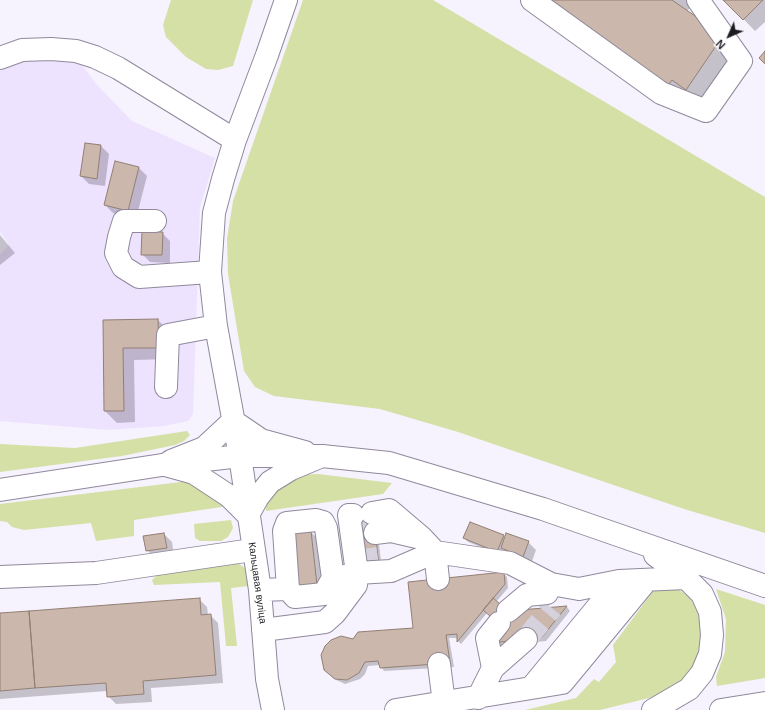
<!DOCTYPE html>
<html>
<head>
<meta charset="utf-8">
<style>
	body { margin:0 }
	#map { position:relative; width:765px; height:710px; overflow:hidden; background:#f6f2fe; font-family:Arial,sans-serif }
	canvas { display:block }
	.north { position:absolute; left:709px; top:16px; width:40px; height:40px; -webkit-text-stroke:3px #fff; paint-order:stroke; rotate:225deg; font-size:11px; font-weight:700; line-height:16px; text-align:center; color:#1d1a21 }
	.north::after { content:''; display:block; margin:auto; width:14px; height:18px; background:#1d1a21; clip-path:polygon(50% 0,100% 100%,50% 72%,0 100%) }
</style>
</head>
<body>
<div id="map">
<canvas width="765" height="710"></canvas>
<div class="north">N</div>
</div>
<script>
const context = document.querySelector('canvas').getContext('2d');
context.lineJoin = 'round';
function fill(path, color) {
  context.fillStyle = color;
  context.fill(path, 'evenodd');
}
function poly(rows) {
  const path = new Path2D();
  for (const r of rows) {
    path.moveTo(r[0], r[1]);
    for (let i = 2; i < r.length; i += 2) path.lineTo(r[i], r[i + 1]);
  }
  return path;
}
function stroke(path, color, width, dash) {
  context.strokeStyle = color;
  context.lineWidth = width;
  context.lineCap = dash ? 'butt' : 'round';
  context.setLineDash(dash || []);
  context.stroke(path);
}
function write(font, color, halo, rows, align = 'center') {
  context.font = font + ' Arial,sans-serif';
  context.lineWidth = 4;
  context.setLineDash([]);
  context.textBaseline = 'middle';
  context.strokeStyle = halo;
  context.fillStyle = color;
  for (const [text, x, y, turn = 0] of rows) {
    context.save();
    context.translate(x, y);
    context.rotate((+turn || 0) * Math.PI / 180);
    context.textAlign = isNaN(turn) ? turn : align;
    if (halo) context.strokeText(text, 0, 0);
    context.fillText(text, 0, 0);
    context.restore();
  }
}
fill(poly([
	[32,55,71,58,82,65,97,85,132,121,215,158,200,208,193,414,188,421,164,426,108,430,0,421,0,254,9,245,0,232,0,63]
]), '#eee3ff');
fill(poly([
	[171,0,253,0,233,66,218,70,206,69,186,57,166,37,163,25],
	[303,0,433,0,765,197,765,533,684,509,458,432,380,409,274,396,255,387,244,371,228,274,227,239,233,201],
	[187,431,190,435,184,441,175,445,122,456,0,472,0,444,75,448],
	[318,474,392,483,383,494,266,511,266,499,296,475],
	[181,482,190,482,228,506,134,520,134,536,96,541,91,523,24,530,12,527,7,522,0,521,0,504],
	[231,520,233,528,228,537,221,541,200,541,195,538,194,524],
	[234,563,239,564,245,568,249,586,231,588,237,646,226,646,220,582,154,585,152,580,157,575],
	[657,586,677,588,689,597,697,609,702,623,698,655,691,671,677,686,657,696,600,710,525,710,576,698,594,679,599,682,616,662,613,645],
	[716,589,765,605,765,678,717,686,716,677,725,652,726,619]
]), '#d5e0a6');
fill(poly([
	[541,0,688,0,692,4,687,12,735,57,702,105,682,103],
	[725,0,765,0,765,22,755,31],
	[86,144,101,146,109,154,105,186,89,184,81,176],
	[139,168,147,176,136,219,113,213,105,205],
	[162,233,170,241,170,263,150,262,142,254],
	[0,235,15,253,0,265],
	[158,320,170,332,170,359,134,360,135,422,117,423,105,411,104,321],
	[375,511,382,569,364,571],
	[311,532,323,544,329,596,307,599],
	[164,534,172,542,174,556,155,558,147,550],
	[503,536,506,538,528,542,536,550,531,564,510,556,503,549,501,555,468,542,464,538],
	[503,573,507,577,508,588,496,602,514,618,520,611,567,607,570,611,546,641,497,646,506,628,487,613,461,644,458,641,458,638,449,638,454,667,384,671,380,665,368,666,365,674,360,679,345,684,334,679,325,670,353,640,414,628],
	[199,599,207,607,208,615,210,615,218,623,223,683,151,688,152,702,116,704,108,696,107,691,0,699,0,614]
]), '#0003');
const building = poly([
	[540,0,672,0,708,25,705,29,720,40,686,90,672,80,666,88,540,0],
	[723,0,763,0,743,20,723,0],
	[765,51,765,64,759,58,765,51],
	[85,143,101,145,97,179,80,176,85,143],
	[115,161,139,167,128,211,104,205,115,161],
	[142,231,163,232,162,255,141,255,142,231],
	[158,319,159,348,123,348,124,411,104,411,103,320,158,319],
	[372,507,379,565,359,568,352,509,372,507],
	[470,522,504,535,497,552,463,538,470,522],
	[311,531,317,585,294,588,287,534,311,531],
	[164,533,167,548,146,551,143,536,164,533],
	[506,533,529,541,523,557,501,548,506,533],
	[504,572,505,584,457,642,457,634,446,635,450,663,380,668,378,661,365,662,359,673,347,680,335,679,324,670,321,655,325,646,331,640,341,636,353,639,358,632,413,628,408,582,504,572],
	[200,598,201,615,211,614,216,675,143,681,144,694,107,697,106,683,35,688,29,611,200,598],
	[493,598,514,616,520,610,567,606,542,637,492,643,504,628,483,610,493,598],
	[29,611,35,688,0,691,0,613,29,611]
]);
fill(building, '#cbb7ab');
stroke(building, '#927f74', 1);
stroke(poly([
	[354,525,374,523],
	[358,561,378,558],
	[526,639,552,608]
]), '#d5d2dd', 22, [22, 11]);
const minor = poly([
	[532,0,661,93,706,111,741,61,698,0],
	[0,58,22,50,51,49,76,51,95,57,118,68,235,140],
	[155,221,124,221,119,237,116,253,123,267,139,277,210,272],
	[166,387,168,335,216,326],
	[233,421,261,440,305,452],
	[171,461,204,448,233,421],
	[165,465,194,473,229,496,248,515],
	[372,513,389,510,422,538,435,552,510,563,551,584,579,589,619,581,686,578],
	[248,515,258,497,270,482,291,469,322,456],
	[375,533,391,531,417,537],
	[0,577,96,573,252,550],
	[342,577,357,573,391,571,435,552,438,579],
	[260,590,288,589,295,597,324,594,333,578,326,528,323,522,316,520,287,523,284,531,288,589],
	[508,611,527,595,547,593],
	[263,630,325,622,335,613,356,585,357,573,349,515,353,515],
	[439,664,444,703],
	[493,668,487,638,499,623],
	[531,688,619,581],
	[478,698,493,668,526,639],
	[273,710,267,679,260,590,240,456,216,326,210,272,214,213,223,179,235,140,267,55,286,0],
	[396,710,562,683,647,580]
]);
const highway = poly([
	[0,490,162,465,240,456,322,456,389,463,543,509,765,586],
	[653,710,689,689,702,673,710,654,712,635,710,612,702,594,686,578,655,555],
	[721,710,765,703]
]);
stroke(minor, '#90899b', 24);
stroke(highway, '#90899b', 24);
stroke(minor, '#fff', 22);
stroke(highway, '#fff', 22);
write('10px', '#1d1a21', '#fff', [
	["Кальцавая вуліца",257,583,82]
]);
</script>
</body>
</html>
